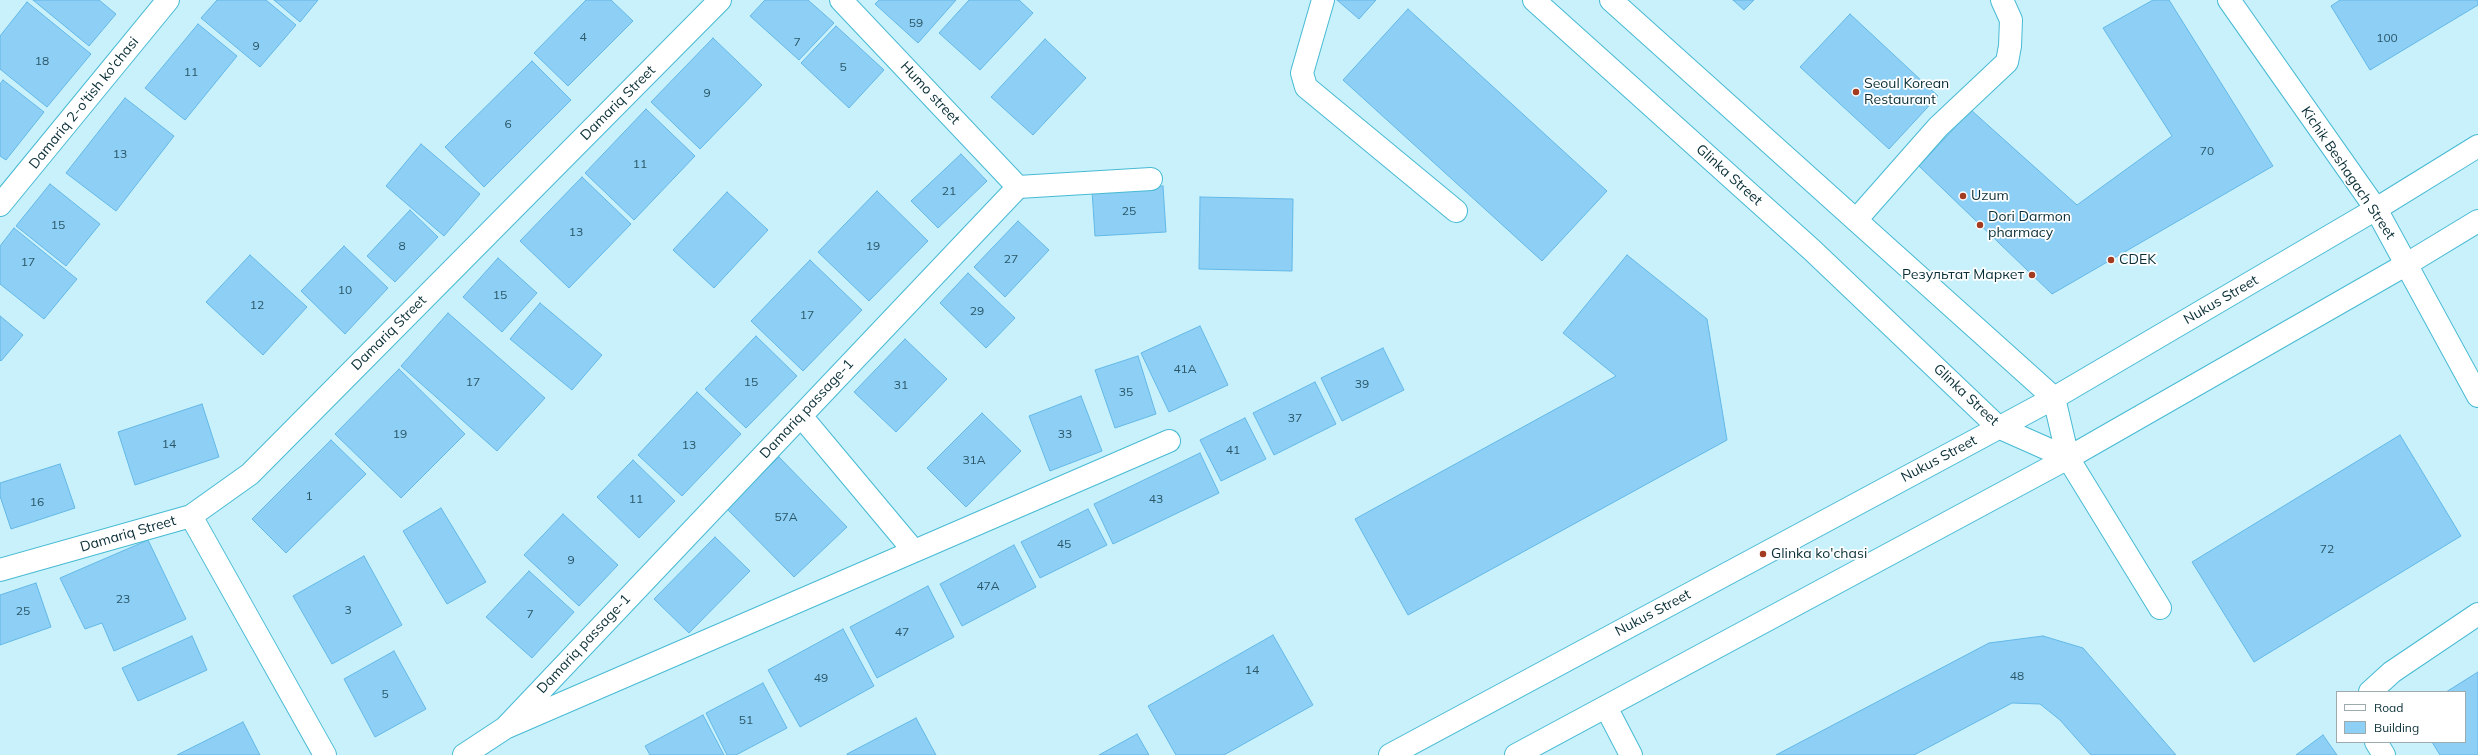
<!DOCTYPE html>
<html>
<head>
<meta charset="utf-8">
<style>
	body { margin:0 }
	#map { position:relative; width:2478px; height:755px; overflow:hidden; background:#c9f1fb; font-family:Mulish,sans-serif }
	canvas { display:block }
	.legend { position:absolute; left:2336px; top:691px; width:130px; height:52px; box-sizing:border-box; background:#fff; border:1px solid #9dabaf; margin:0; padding:5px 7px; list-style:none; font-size:12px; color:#092e36 }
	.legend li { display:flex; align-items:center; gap:8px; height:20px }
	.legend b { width:20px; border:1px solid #9dabaf }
</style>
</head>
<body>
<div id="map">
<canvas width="2478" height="755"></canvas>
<ul class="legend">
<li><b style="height:5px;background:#fff"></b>Road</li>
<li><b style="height:11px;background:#8dcff5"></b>Building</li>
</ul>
</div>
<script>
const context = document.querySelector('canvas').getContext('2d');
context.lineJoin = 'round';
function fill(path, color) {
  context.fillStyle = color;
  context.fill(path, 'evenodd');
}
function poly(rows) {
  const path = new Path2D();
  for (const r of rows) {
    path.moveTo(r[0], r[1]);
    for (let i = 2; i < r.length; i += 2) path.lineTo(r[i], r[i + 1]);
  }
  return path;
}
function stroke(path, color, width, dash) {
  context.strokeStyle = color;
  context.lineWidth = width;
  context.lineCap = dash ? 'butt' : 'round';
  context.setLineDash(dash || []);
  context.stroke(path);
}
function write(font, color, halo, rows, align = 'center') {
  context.font = font + ' Mulish,sans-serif';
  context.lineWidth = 3.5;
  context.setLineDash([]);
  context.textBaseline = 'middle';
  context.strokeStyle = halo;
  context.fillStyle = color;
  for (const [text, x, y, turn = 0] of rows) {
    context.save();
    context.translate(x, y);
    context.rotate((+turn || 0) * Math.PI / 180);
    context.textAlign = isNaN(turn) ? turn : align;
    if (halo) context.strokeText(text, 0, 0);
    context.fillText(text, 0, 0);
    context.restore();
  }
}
const building = poly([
	[33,0,99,0,116,14,89,46,33,0],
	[217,0,266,0,296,25,260,67,201,18,217,0],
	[274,0,318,0,300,22,274,0],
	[586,0,611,0,633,21,568,86,534,53,586,0],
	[765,0,808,0,834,23,799,60,750,16,765,0],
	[879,0,956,0,918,43,875,4,879,0],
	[969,0,1019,0,1033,13,980,70,939,33,969,0],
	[1337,0,1376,0,1359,19,1337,0],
	[1733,0,1754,0,1744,10,1733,0],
	[2153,0,2169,0,2273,166,2052,294,1919,166,1971,110,2077,205,2172,136,2103,28,2153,0],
	[2340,0,2478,0,2478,5,2370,70,2331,6,2340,0],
	[27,2,91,54,47,107,0,69,0,36,27,2],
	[1408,9,1607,191,1542,261,1343,80,1408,9],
	[1850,14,1938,96,1889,149,1800,67,1850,14],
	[198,24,237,56,185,120,145,88,198,24],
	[836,26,884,70,849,108,801,63,836,26],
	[713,38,762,85,700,149,651,102,713,38],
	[1045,39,1086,78,1033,135,991,97,1045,39],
	[532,61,571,100,484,187,445,147,532,61],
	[3,80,44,112,6,160,0,156,0,84,3,80],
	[125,98,174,136,116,211,66,173,125,98],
	[646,109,695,156,634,220,585,173,646,109],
	[421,144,480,194,444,236,386,186,421,144],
	[961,154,987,181,938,228,911,201,961,154],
	[582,177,631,224,569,288,520,241,582,177],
	[50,184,100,224,66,266,16,226,50,184],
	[1163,186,1166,232,1095,236,1092,191,1163,186],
	[877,191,928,241,869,301,818,252,877,191],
	[727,192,768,230,714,288,673,250,727,192],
	[1200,197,1293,199,1292,271,1199,269,1200,197],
	[410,210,438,237,395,282,367,256,410,210],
	[1018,221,1049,250,1005,297,974,267,1018,221],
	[14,228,77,279,44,319,0,284,0,246,14,228],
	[344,246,388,288,345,334,301,291,344,246],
	[250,255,307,307,263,355,206,302,250,255],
	[1627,255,1707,319,1727,440,1408,615,1355,519,1616,376,1563,333,1627,255],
	[498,258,537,293,502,332,463,297,498,258],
	[810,260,862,310,803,371,751,321,810,260],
	[968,273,1015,318,986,348,940,303,968,273],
	[540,303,602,355,572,390,510,339,540,303],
	[448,313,545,398,497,451,401,366,448,313],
	[0,316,23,335,1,361,0,360,0,316],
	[1200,326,1228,385,1169,412,1141,353,1200,326],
	[756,336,797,376,746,428,705,389,756,336],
	[905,339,947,379,896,432,854,392,905,339],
	[1383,348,1404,390,1342,421,1321,378,1383,348],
	[1138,356,1156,414,1115,428,1095,370,1138,356],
	[399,369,465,434,401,498,335,434,399,369],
	[1315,382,1336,424,1274,455,1253,413,1315,382],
	[697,392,741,434,682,496,638,455,697,392],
	[1081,396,1102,451,1050,471,1029,416,1081,396],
	[202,404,219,457,135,485,118,432,202,404],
	[982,413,1021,451,966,507,927,468,982,413],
	[1245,418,1266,459,1221,481,1200,440,1245,418],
	[2400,435,2461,536,2254,662,2192,562,2400,435],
	[331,440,366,474,286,553,252,519,331,440],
	[1200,453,1219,493,1113,544,1094,504,1200,453],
	[779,457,847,527,794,577,726,508,779,457],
	[633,460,675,501,639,538,597,497,633,460],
	[60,464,75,508,11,529,0,496,0,483,60,464],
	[441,508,486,582,447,604,403,531,441,508],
	[1088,509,1107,545,1040,578,1021,542,1088,509],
	[563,514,618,565,579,606,524,555,563,514],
	[715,537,750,571,689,633,654,599,715,537],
	[148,540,186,619,114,651,102,623,85,629,60,578,148,540],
	[1014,545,1036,587,962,626,940,584,1014,545],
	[364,556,402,625,332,664,293,596,364,556],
	[529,571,574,612,532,658,486,617,529,571],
	[36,583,51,627,0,645,0,595,36,583],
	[928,586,954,637,877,678,850,627,928,586],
	[843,629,874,686,800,727,768,670,843,629],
	[1273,635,1313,705,1224,755,1176,755,1148,706,1273,635],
	[192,636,207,670,138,701,122,668,192,636],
	[2043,636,2083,648,2176,755,2091,755,2060,720,2040,704,2012,703,1914,755,1776,755,1989,643,2043,636],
	[394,651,426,709,375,737,344,679,394,651],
	[2478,672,2478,755,2440,755,2432,742,2465,742,2465,692,2446,692,2478,672],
	[763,683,787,728,736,755,727,755,706,713,763,683],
	[703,715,724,755,650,755,645,746,703,715],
	[916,718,936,755,847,755,847,754,916,718],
	[243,722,260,755,177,755,243,722],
	[1137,734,1149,755,1099,755,1137,734],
	[2323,735,2337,755,2296,755,2323,735]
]);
fill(building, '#8dcff5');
stroke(building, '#63b8e7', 1);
const minor = poly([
	[841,0,1018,187],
	[1323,0,1302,73,1306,87,1456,211],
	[2229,0,2376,209,2478,396],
	[0,205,168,0],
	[1856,220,1938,127,2007,62,2010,46,2011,20,2002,0],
	[801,416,914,551],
	[2068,458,2160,608],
	[191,516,325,755],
	[0,570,191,516,250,474,720,0],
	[2370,692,2392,672,2478,614],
	[1606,707,1631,755],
	[505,728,1018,187,1151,179],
	[2376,742,2384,755],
	[464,755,505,728,1169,441]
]);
const major = poly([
	[1534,0,1812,250,1998,427,2068,458],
	[1611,0,2054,398,2068,458],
	[1390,755,2054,398,2376,209,2478,146],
	[1516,755,2068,458,2407,264,2478,221]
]);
stroke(minor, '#47bad3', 24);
stroke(major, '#47bad3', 24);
stroke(minor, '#fff', 22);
stroke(major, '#fff', 22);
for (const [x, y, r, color] of [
	[1856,92,4,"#a33b21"],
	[1963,196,4,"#a33b21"],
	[1980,225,4,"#a33b21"],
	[2111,260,4,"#a33b21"],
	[2032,275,4,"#a33b21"],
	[1763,554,4,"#a33b21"]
]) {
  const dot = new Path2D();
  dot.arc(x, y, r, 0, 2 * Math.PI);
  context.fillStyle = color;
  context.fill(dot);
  stroke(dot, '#fff', 1.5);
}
write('12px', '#2a5666', null, [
	["59",916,23],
	["4",583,37],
	["100",2387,38],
	["7",797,42],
	["9",256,46],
	["18",42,61],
	["5",843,67],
	["11",191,72],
	["9",707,93],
	["6",508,124],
	["70",2207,151],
	["13",120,154],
	["11",640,164],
	["21",949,191],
	["25",1129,211],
	["15",58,225],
	["13",576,232],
	["8",402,246],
	["19",873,246],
	["27",1011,259],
	["17",28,262],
	["10",345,290],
	["15",500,295],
	["12",257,305],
	["29",977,311],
	["17",807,315],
	["41A",1185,369],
	["17",473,382],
	["15",751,382],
	["39",1362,384],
	["31",901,385],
	["35",1126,392],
	["37",1295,418],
	["19",400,434],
	["33",1065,434],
	["14",169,444],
	["13",689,445],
	["41",1233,450],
	["31A",974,460],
	["1",309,496],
	["11",636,499],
	["43",1156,499],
	["16",37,502],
	["57A",786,517],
	["45",1064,544],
	["72",2327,549],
	["9",571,560],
	["47A",988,586],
	["23",123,599],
	["3",348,610],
	["25",23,611],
	["7",530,614],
	["47",902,632],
	["14",1252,670],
	["48",2017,676],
	["49",821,678],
	["5",385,694],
	["51",746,720]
]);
write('14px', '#092e36', '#fff', [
	["Seoul Korean",1864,84],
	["Restaurant",1864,100],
	["Uzum",1971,196],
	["Dori Darmon",1988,217],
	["pharmacy",1988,233],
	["CDEK",2119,260],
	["Результат Маркет",2024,275,"right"],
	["Glinka ko'chasi",1771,554]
], 'left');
write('14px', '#092e36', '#fff', [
	["Humo street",930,93,47],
	["Damariq 2-o'tish ko'chasi",84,103,-51],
	["Damariq Street",618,103,-45],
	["Kichik Beshagach Street",2348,173,56],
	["Glinka Street",1729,175,42],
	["Nukus Street",2221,300,-30],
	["Damariq Street",389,333,-45],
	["Glinka Street",1966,395,43],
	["Damariq passage-1",807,409,-47],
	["Nukus Street",1939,459,-28],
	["Damariq Street",128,534,-16],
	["Nukus Street",1653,613,-28],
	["Damariq passage-1",584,644,-47]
]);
</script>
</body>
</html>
